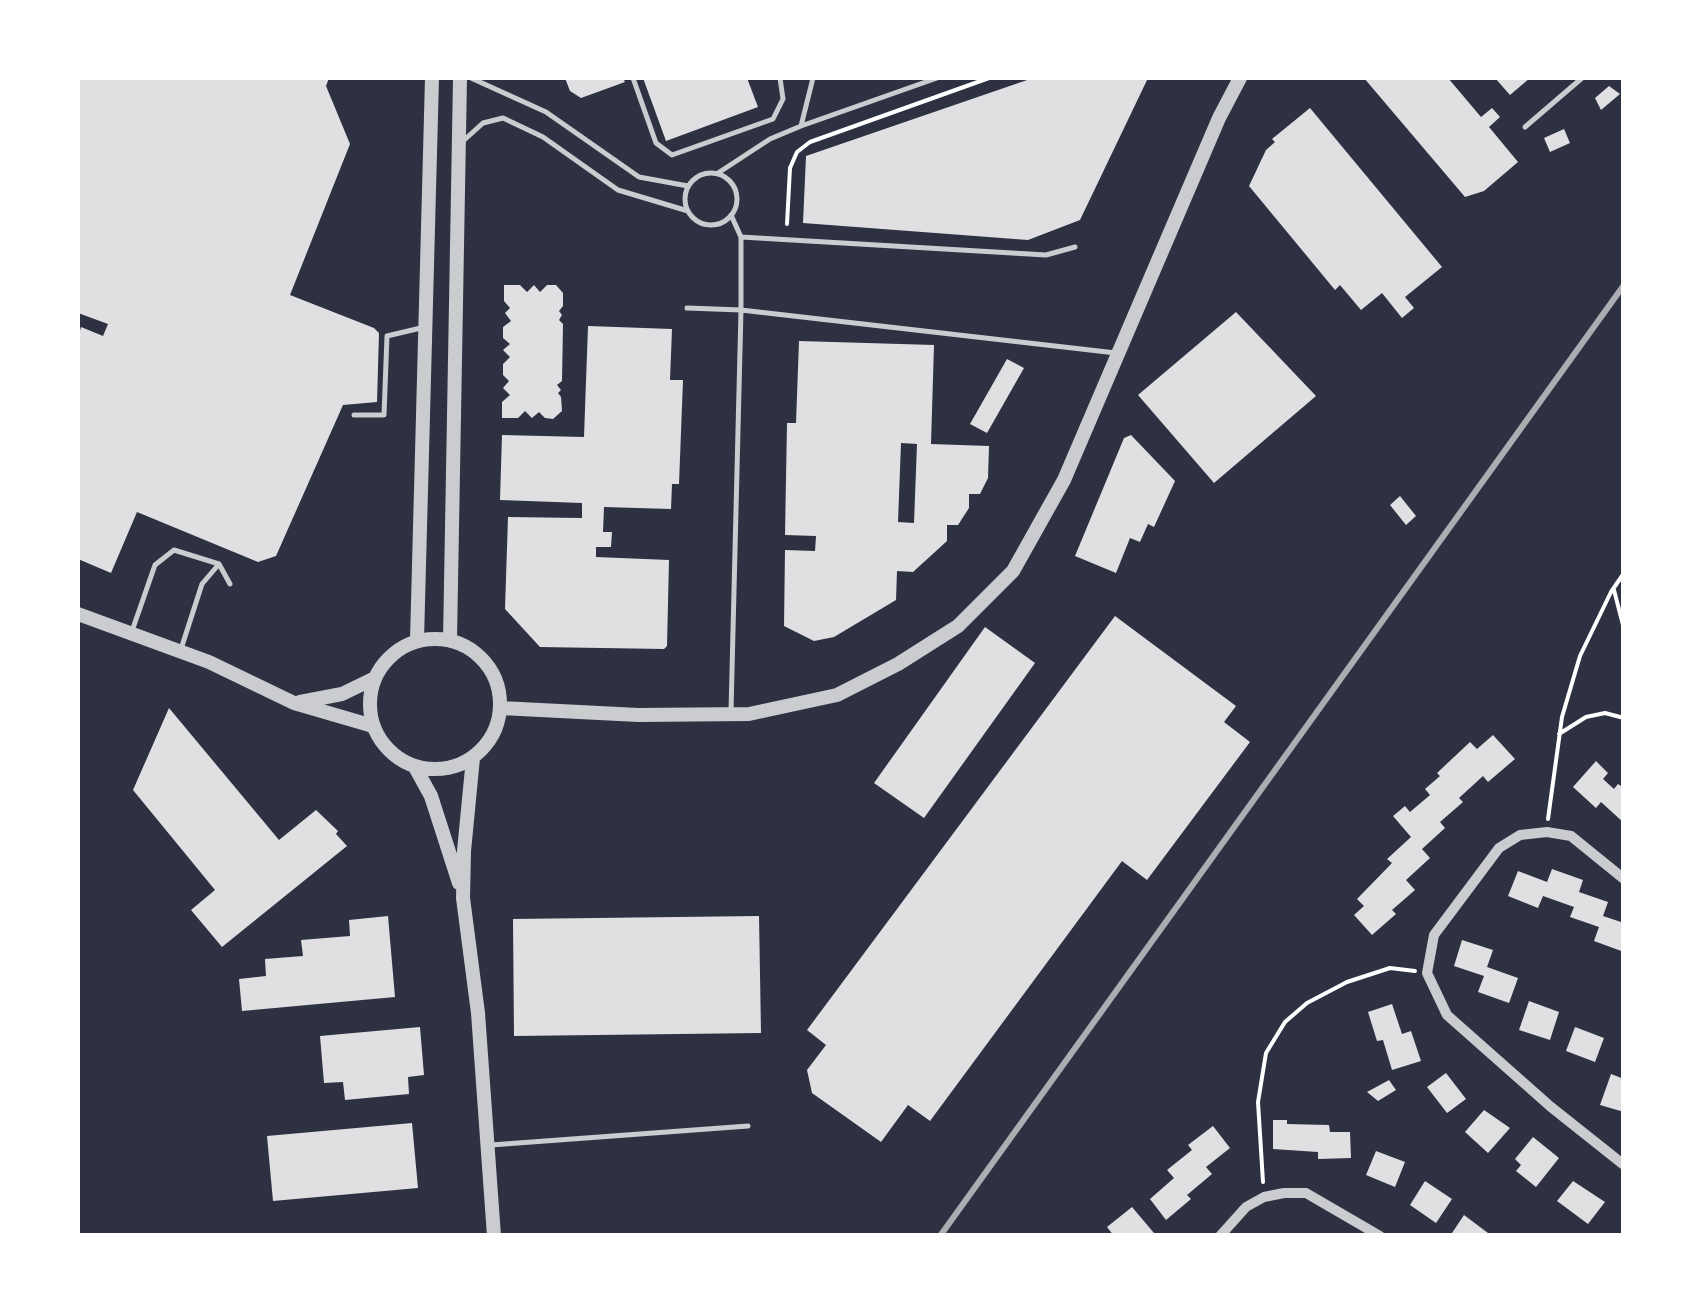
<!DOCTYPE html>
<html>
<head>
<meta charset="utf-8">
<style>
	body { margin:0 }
	#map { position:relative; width:1701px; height:1313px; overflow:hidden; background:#2d3142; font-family:Inter,sans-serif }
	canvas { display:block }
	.frame { position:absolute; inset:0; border:80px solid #fff; pointer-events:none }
</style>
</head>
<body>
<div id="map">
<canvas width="1701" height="1313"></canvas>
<div class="frame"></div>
</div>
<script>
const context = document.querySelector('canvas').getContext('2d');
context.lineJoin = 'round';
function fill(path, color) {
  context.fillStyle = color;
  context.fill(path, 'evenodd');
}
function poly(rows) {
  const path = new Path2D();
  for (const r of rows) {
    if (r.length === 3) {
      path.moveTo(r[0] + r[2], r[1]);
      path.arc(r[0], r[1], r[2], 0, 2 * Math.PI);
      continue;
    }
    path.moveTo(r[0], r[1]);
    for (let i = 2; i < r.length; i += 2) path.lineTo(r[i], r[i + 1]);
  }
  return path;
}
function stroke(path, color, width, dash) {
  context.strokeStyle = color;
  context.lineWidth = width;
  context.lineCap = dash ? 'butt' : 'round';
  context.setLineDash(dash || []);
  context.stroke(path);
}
fill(poly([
	[78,78,329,78,326,86,350,144,290,295,374,328,379,333,377,402,343,405,276,556,258,562,137,512,111,573,78,559,78,338,81,327,103,336,108,324,78,313],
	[565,78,623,78,625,82,581,98,570,91],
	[643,78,747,78,758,107,666,141],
	[1033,78,1148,78,1080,220,1028,240,803,223,806,156],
	[1364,78,1448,78,1481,117,1492,108,1500,117,1489,127,1518,162,1484,191,1465,197],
	[1495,78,1530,78,1510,95],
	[1609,86,1620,94,1601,110,1595,98],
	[1310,108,1442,267,1405,297,1414,308,1402,318,1382,293,1361,310,1340,285,1335,290,1249,186,1266,150,1275,142,1272,139],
	[1564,129,1570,143,1550,152,1544,138],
	[504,285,520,285,527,292,534,285,540,292,547,285,556,285,563,293,563,306,559,311,562,315,559,320,563,324,562,381,557,385,561,390,558,393,561,397,562,411,553,419,545,418,539,412,532,418,525,411,518,418,502,418,502,402,510,395,503,388,509,381,503,375,503,364,510,357,503,350,510,344,503,338,503,327,511,321,505,313,510,308,504,301],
	[1236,312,1316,396,1214,483,1138,395],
	[588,326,672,329,670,380,683,380,679,484,672,484,671,509,604,507,603,532,612,532,611,547,596,547,596,557,669,560,667,646,664,649,540,647,505,609,508,517,582,518,582,503,500,500,502,435,584,437],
	[799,341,934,345,931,444,989,446,988,478,980,494,969,494,969,508,958,525,947,525,947,541,913,572,897,571,896,600,834,637,814,641,784,626,785,550,815,551,816,536,785,535,787,423,796,423],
	[901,443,917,444,914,523,898,522],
	[1007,359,1024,368,987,433,970,424],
	[1131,435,1175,481,1154,527,1148,524,1140,542,1130,538,1116,573,1075,556,1124,438],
	[1400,496,1416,516,1406,525,1390,505],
	[1115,616,1236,706,1224,722,1250,742,1147,880,1122,861,930,1121,908,1105,881,1142,812,1093,807,1070,826,1045,807,1030],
	[985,627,1035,663,924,818,874,783],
	[169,708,279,840,316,810,338,831,336,834,347,846,222,947,191,910,215,890,133,790],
	[1493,735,1515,759,1488,782,1483,776,1459,798,1463,802,1440,822,1445,828,1422,849,1430,858,1406,880,1415,890,1392,910,1396,914,1372,935,1354,915,1364,906,1357,899,1392,863,1387,859,1411,837,1393,816,1405,806,1410,812,1430,795,1425,789,1440,776,1437,773,1470,742,1477,749],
	[1596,761,1608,773,1603,779,1614,789,1618,784,1624,788,1624,823,1601,802,1596,808,1573,787],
	[1552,869,1583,880,1579,892,1608,902,1603,916,1624,923,1624,952,1594,941,1599,927,1570,917,1574,907,1543,896,1538,908,1508,896,1518,871,1547,882],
	[388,916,395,997,242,1011,239,979,266,976,265,959,303,956,301,940,350,936,349,920],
	[759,916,761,1033,514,1036,513,919],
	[1462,940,1493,950,1487,967,1518,978,1509,1003,1478,992,1484,976,1454,966],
	[1529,1001,1559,1012,1550,1040,1519,1030],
	[1392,1004,1402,1034,1411,1031,1421,1061,1392,1070,1383,1040,1377,1041,1368,1012],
	[420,1027,424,1075,408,1077,409,1094,345,1100,343,1082,324,1083,320,1036],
	[1575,1027,1604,1038,1595,1062,1566,1051],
	[1446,1073,1466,1099,1447,1113,1427,1087],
	[1611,1074,1624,1079,1624,1112,1600,1105],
	[1389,1080,1396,1090,1378,1101,1367,1092],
	[1484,1110,1510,1128,1488,1153,1465,1132],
	[1273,1120,1287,1120,1287,1124,1329,1125,1330,1132,1350,1132,1351,1158,1318,1159,1318,1152,1273,1149],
	[412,1123,418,1188,273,1201,267,1136],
	[1213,1126,1230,1148,1206,1167,1212,1174,1187,1195,1191,1199,1166,1220,1150,1199,1174,1178,1167,1170,1192,1150,1188,1145],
	[1533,1137,1559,1158,1536,1187,1516,1171,1521,1165,1515,1159],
	[1376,1151,1405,1162,1395,1187,1366,1175],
	[1425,1181,1452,1199,1436,1223,1410,1205],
	[1573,1181,1605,1202,1588,1224,1557,1201],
	[1132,1207,1154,1233,1150,1236,1114,1236,1107,1227],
	[1464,1215,1492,1236,1450,1236]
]), '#e0e0e3');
stroke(poly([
	[787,224,790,168,797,152,810,142,989,78],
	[1614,590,1624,629],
	[1559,734,1586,717,1605,713,1624,718],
	[1548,819,1562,717,1580,656,1611,592,1624,573],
	[1263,1182,1258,1102,1266,1053,1285,1022,1307,1003,1347,982,1390,968,1415,971]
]), '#fff', 4);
stroke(poly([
	[471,78,546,112,639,177,688,186],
	[633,78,656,143,672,155,773,119,783,99,780,78],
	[801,126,937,78],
	[1525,127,1582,78],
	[462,142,483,123,503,118,543,137,618,190,688,211],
	[718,173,770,139,801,126,813,78],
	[711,199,26],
	[741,237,1046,255,1075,247],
	[687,308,741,310,1116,353],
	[354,415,384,415,387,336,425,327],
	[132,631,155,565,174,550,219,564,230,584],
	[181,649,202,584,219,564],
	[731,711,741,310,741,237,731,215],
	[491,1145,748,1126]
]), '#caccd0', 5);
stroke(poly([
	[1624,879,1571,836,1547,832,1520,835,1499,848,1434,935,1427,973,1447,1015,1551,1107,1624,1165],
	[1220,1236,1246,1207,1264,1197,1284,1193,1306,1193,1380,1236]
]), '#caccd0', 10);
stroke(poly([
	[78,614,209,662,294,703,373,726],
	[435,704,65],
	[417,640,432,78],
	[450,640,460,78],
	[300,702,342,694,375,678],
	[501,708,638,715,749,714,837,695,898,664,958,626,1013,571,1064,480,1219,118,1240,78],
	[473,758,464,851,463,898,478,1013,494,1236],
	[415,767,431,796,459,883]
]), '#caccd0', 14);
stroke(poly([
	[940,1236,1624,285]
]), '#abadb3', 6);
</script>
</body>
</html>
